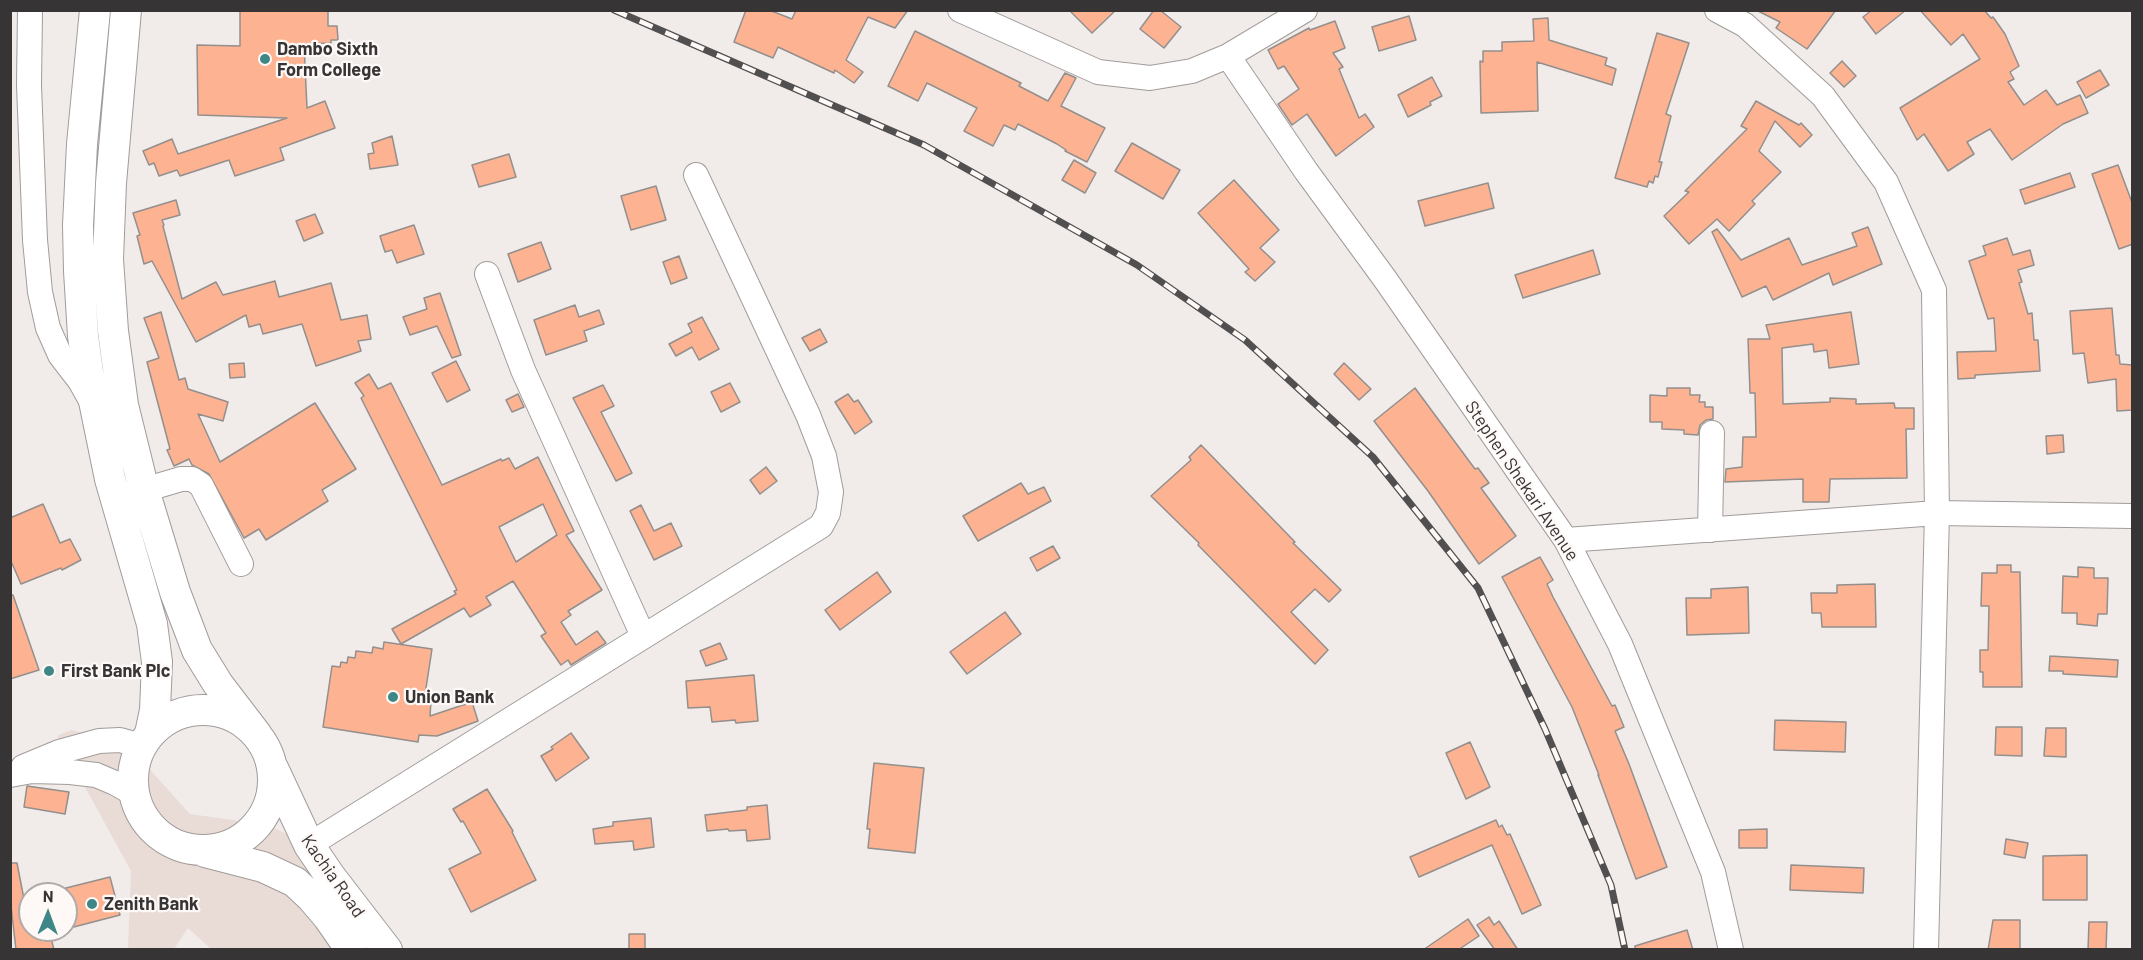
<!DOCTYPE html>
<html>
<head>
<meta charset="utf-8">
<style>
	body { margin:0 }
	#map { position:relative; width:2143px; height:960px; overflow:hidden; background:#f1ecea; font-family:Barlow,sans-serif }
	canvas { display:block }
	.frame { position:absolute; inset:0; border:12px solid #363434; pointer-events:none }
	.north { position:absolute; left:18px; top:882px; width:60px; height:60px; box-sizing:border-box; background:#fef9f7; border:2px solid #aeaaa9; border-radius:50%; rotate:1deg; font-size:16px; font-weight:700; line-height:24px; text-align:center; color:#363434 }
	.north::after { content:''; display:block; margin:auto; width:21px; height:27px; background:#3f8786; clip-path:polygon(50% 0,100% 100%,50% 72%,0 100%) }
</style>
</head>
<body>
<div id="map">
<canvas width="2143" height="960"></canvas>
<div class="frame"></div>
<div class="north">N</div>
</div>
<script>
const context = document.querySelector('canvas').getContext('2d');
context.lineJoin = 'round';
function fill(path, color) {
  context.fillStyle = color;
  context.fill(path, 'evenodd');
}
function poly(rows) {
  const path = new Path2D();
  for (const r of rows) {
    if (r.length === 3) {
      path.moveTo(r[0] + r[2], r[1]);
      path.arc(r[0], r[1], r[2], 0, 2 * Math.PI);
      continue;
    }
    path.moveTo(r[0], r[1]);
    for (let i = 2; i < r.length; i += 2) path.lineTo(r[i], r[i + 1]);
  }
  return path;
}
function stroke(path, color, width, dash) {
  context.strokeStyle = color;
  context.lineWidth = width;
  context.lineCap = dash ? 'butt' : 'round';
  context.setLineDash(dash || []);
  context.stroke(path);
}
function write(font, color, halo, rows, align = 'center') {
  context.font = font + ' Barlow,sans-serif';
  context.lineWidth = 4.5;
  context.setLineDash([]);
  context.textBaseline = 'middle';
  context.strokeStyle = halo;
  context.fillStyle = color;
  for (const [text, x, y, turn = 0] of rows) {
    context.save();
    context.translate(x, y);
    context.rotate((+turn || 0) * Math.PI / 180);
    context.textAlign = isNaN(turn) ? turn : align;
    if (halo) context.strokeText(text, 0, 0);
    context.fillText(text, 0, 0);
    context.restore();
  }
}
fill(poly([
	[71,730,125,742,190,814,268,825,329,855,391,949,211,949,188,928,174,949,128,949,131,871,57,736]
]), '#e9dcd7');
const building = poly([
	[240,10,328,10,328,26,337,26,338,40,331,40,331,43,304,44,307,108,325,101,335,128,280,148,284,160,235,176,229,160,180,176,177,170,159,176,154,163,149,165,143,151,172,139,178,154,287,118,198,115,197,45,240,46,240,10],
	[746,10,769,10,792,19,796,10,908,10,895,28,868,17,846,60,863,72,854,83,835,70,834,73,778,47,773,58,734,42,746,10],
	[1069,10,1116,10,1092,33,1069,10],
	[1154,10,1160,10,1181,27,1164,48,1140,29,1154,10],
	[1756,10,1836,10,1807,49,1776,28,1780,22,1756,10],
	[1872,10,1906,10,1876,34,1863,17,1872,10],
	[1920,10,1984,10,1991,18,1993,17,2005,34,2019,66,2010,72,2014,79,2008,82,2024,105,2046,90,2057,105,2080,95,2088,113,2063,124,2012,160,1990,129,1967,142,1974,154,1948,171,1924,134,1917,140,1900,108,1980,59,1963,34,1951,45,1920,10],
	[1409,16,1416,40,1379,51,1372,27,1409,16],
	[1548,18,1549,40,1607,58,1605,65,1616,69,1612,85,1537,62,1538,111,1481,113,1480,61,1483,62,1483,51,1502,51,1502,42,1534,41,1533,19,1548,18],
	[1335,21,1345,48,1333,53,1343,67,1339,69,1359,118,1365,114,1374,127,1336,156,1307,114,1292,125,1278,104,1299,89,1284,66,1278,69,1268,50,1309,28,1310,30,1335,21],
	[915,31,1021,83,1019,86,1048,101,1065,73,1076,78,1061,106,1105,128,1087,162,1065,151,1066,150,1057,144,1018,124,1015,130,1004,125,993,146,964,131,977,108,927,83,918,101,888,86,915,31],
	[1657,33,1689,43,1666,114,1671,116,1659,162,1662,162,1658,177,1655,176,1653,183,1649,181,1647,187,1615,178,1657,33],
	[1842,61,1856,76,1844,87,1830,73,1842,61],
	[2100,70,2109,85,2086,98,2077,82,2100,70],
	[1432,77,1442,96,1430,102,1431,105,1408,117,1398,95,1432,77],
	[1756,101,1799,125,1801,123,1812,135,1800,147,1775,121,1759,151,1781,172,1752,201,1755,204,1729,231,1717,219,1689,244,1664,216,1689,192,1685,191,1747,129,1741,126,1756,101],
	[392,136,398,165,370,169,368,154,374,153,372,143,392,136],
	[1132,143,1180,170,1163,199,1115,171,1132,143],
	[509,154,516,177,479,187,472,165,509,154],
	[1074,160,1096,173,1085,193,1062,180,1074,160],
	[2118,165,2133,205,2133,244,2119,249,2092,174,2118,165],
	[2070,173,2075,187,2025,204,2020,190,2070,173],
	[1234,180,1279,230,1260,248,1275,262,1255,281,1245,272,1249,269,1198,213,1234,180],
	[1488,183,1494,208,1425,226,1418,201,1488,183],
	[656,186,666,220,631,230,621,196,656,186],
	[176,200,180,215,162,220,164,225,163,226,182,299,216,282,223,295,275,281,279,297,331,283,341,320,367,315,371,339,358,341,361,351,316,366,302,324,263,334,260,324,249,327,246,315,196,342,152,261,144,264,137,236,140,235,133,213,176,200],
	[315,214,323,233,304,241,296,221,315,214],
	[414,225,424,254,397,263,392,250,385,252,380,236,414,225],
	[1868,227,1882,264,1833,285,1829,273,1773,300,1766,286,1742,297,1712,232,1717,229,1741,260,1789,238,1802,265,1857,246,1852,233,1868,227],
	[2007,238,2013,255,2030,250,2034,265,2018,270,2022,282,2019,283,2028,314,2032,313,2034,340,2038,340,2040,371,1975,375,1975,378,1958,379,1957,352,1996,351,1994,318,1988,319,1969,261,1986,255,1983,246,2007,238],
	[541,242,551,269,518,282,508,254,541,242],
	[1593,250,1600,274,1523,298,1515,275,1593,250],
	[679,256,687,278,671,284,663,262,679,256],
	[440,293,461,355,452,358,437,326,410,335,403,317,427,309,424,298,440,293],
	[575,305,579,317,599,310,604,324,584,331,587,341,546,355,534,320,575,305],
	[2112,308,2116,355,2119,355,2120,364,2133,365,2133,410,2117,411,2116,379,2088,383,2084,353,2073,354,2070,311,2112,308],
	[161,312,179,380,185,378,188,389,228,402,223,421,198,414,220,462,315,403,356,469,322,490,328,501,266,540,259,529,244,538,209,474,192,465,189,459,174,466,167,450,170,449,147,362,159,358,144,318,161,312],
	[1851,312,1859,364,1829,368,1827,350,1814,352,1813,344,1782,348,1783,404,1830,402,1830,398,1856,399,1856,404,1894,403,1895,408,1914,408,1914,429,1906,429,1907,478,1830,479,1829,502,1803,502,1803,479,1725,482,1726,469,1742,467,1743,437,1756,437,1755,393,1750,393,1748,339,1770,339,1766,325,1851,312],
	[702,317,719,349,699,360,692,347,676,356,669,344,692,332,688,324,702,317],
	[820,329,827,342,810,351,802,338,820,329],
	[456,361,470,390,447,402,432,373,456,361],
	[244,363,245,377,230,378,229,364,244,363],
	[1344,363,1371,389,1359,400,1334,374,1344,363],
	[369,374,378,389,391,383,442,485,501,459,502,461,509,458,515,469,538,457,574,531,566,535,602,590,568,611,571,615,561,622,576,645,597,631,606,643,571,665,568,660,561,665,541,636,546,633,513,581,486,597,491,605,470,617,464,608,401,644,392,629,456,594,454,591,457,590,361,398,364,396,355,383,369,374],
	[543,504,557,535,516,562,499,527,543,504],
	[730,383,740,402,721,412,711,392,730,383],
	[603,385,614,406,601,412,632,473,616,481,573,398,603,385],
	[1415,388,1475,469,1478,468,1489,483,1481,488,1516,536,1479,564,1428,491,1374,421,1415,388],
	[1667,388,1690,388,1690,395,1700,395,1699,402,1705,402,1705,407,1713,407,1713,419,1706,420,1700,425,1698,435,1684,434,1684,430,1662,429,1662,422,1650,422,1650,395,1667,396,1667,388],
	[518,394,524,407,512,412,506,400,518,394],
	[848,394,854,402,858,400,872,422,855,434,835,402,848,394],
	[2063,435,2064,452,2047,454,2046,436,2063,435],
	[1201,445,1295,542,1293,543,1341,590,1329,602,1315,589,1291,612,1328,650,1315,664,1198,545,1199,543,1151,496,1191,460,1189,457,1201,445],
	[766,467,777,481,760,494,750,480,766,467],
	[1021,483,1028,494,1044,487,1051,501,978,541,963,516,1021,483],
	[43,504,60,543,70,539,81,560,62,570,61,568,21,584,10,559,10,518,43,504],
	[641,505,654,531,671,523,682,546,654,560,630,511,641,505],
	[1053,546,1060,558,1037,571,1030,558,1053,546],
	[1540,557,1553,580,1547,584,1553,597,1612,706,1615,705,1624,727,1615,731,1629,764,1667,867,1636,879,1598,775,1599,775,1572,707,1502,577,1540,557],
	[1997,565,2011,565,2011,572,2020,572,2022,687,1983,687,1983,672,1980,672,1980,650,1988,650,1989,606,1981,606,1982,573,1997,573,1997,565],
	[2078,567,2094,568,2094,578,2108,578,2107,614,2098,614,2097,626,2077,624,2077,613,2062,613,2063,576,2078,577,2078,567],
	[877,572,891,592,840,630,825,610,877,572],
	[1875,584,1876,627,1822,627,1821,613,1812,613,1811,593,1837,593,1837,585,1875,584],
	[1748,587,1749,633,1687,635,1686,598,1711,598,1711,589,1748,587],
	[10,595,13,595,39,670,10,679,10,595],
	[1005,612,1021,634,967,674,950,652,1005,612],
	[384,642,432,649,424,701,431,701,430,716,472,702,478,721,437,736,419,735,418,742,323,727,332,666,340,667,341,662,347,663,348,657,355,658,356,651,372,653,373,647,383,649,384,642],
	[720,643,727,659,706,666,700,651,720,643],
	[2050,656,2118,660,2117,677,2063,674,2063,671,2049,671,2050,656],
	[754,675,758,721,736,723,735,720,712,722,710,707,688,708,686,681,754,675],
	[1775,720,1846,722,1845,752,1774,750,1775,720],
	[1996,727,2022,727,2022,756,1995,755,1996,727],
	[2046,728,2066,728,2066,757,2044,756,2046,728],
	[571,733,589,758,556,781,541,756,553,749,551,747,571,733],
	[1470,742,1490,787,1466,799,1446,753,1470,742],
	[874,763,924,768,915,853,868,848,870,829,867,829,874,763],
	[27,786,69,792,65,814,24,807,27,786],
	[487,789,513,831,512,832,536,880,471,912,449,869,481,853,463,821,461,822,453,809,487,789],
	[767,805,770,839,747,841,746,830,729,831,728,829,707,831,705,815,747,810,747,807,767,805],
	[651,818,654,847,634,850,633,841,595,844,593,829,613,826,613,822,651,818],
	[1496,820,1499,827,1502,825,1507,835,1510,834,1541,905,1522,914,1492,845,1419,877,1410,857,1496,820],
	[1767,829,1767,848,1739,848,1739,830,1767,829],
	[2006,839,2028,843,2025,858,2004,854,2006,839],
	[2087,855,2087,900,2043,900,2043,856,2087,855],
	[10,863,17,863,30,930,49,930,54,950,16,950,10,897,10,863],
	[1791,865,1864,868,1863,893,1790,890,1791,865],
	[110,877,120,915,66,929,66,888,110,877],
	[1489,917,1494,925,1499,921,1518,950,1495,950,1477,925,1489,917],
	[1468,919,1479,936,1458,950,1423,950,1468,919],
	[1993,920,2020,920,2020,950,1988,950,1993,920],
	[2089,922,2107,922,2106,950,2088,950,2089,922],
	[1687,930,1693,950,1635,950,1635,946,1687,930],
	[629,934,645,934,645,950,629,950,629,934]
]);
fill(building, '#fdb292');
stroke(building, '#938f8d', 1.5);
const minor = poly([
	[30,10,29,85,35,240,40,292,48,328,60,355,80,381,90,399],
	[960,10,1098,72,1150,78,1192,71,1228,56,1305,10],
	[1717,10,1745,25,1823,96,1886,182,1934,290,1937,513,1926,950],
	[1228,56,1306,171,1385,279,1566,540,1620,644,1713,872,1731,950],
	[487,274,523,370,643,636],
	[144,490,181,479,192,479,201,485,241,564],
	[1710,530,1712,433],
	[1566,540,1937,513,2132,516],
	[23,767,59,752,99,741,120,740,141,746],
	[10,775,32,771,70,772,96,775,115,783,131,792,140,811],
	[309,845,821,526,828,513,831,492,824,456,808,415,696,175]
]);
const major = poly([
	[95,10,82,144,78,225,79,271,83,336,88,372,110,479,152,624,157,662,155,710,150,734],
	[126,10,111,183,108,259,113,331,123,405,144,490,175,592,197,650,218,684,257,735],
	[203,780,70],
	[273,768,309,845,330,876,387,950],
	[205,852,263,867,295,882,311,897,328,917,351,950]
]);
stroke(minor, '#a19c9a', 26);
stroke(major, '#a19c9a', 32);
stroke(minor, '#fff', 24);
stroke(major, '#fff', 30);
const rail = poly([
	[614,10,924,145,1137,265,1245,340,1373,457,1478,588,1545,729,1611,885,1625,950]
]);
stroke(rail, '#514f4f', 7);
stroke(rail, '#fef9f7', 4.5, [14]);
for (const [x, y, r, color] of [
	[265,59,6,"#3f8786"],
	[49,671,6,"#3f8786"],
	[393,697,6,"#3f8786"],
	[92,904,6,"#3f8786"]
]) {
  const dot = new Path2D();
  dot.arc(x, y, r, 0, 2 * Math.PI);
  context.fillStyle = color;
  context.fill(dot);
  stroke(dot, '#fef9f7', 2);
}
write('bold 18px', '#363434', '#fef9f7', [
	["Dambo Sixth",277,49],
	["Form College",277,70],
	["First Bank Plc",61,671],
	["Union Bank",405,697],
	["Zenith Bank",104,904]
], 'left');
write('18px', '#363434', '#fef9f7', [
	["Stephen Shekari Avenue",1522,481,56],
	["Kachia Road",333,876,55]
]);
</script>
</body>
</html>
